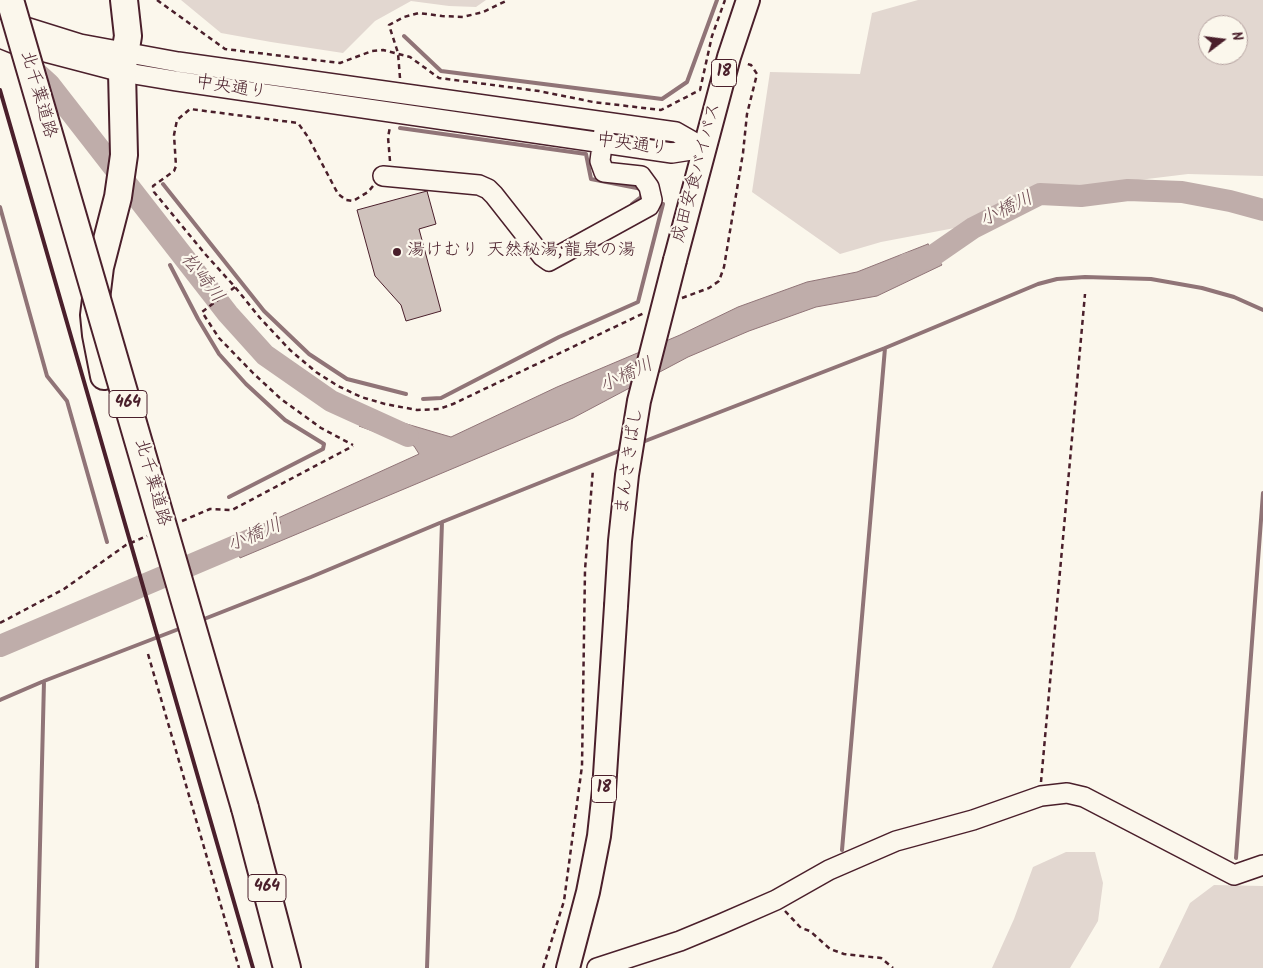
<!DOCTYPE html>
<html>
<head>
<meta charset="utf-8">
<style>
	body { margin:0 }
	#map { position:relative; width:1263px; height:968px; overflow:hidden; background:#fbf7ec; font-family:Kalam,sans-serif }
	canvas { display:block }
	.north { position:absolute; left:1198px; top:15px; width:50px; height:50px; box-sizing:border-box; background:#fbf7ec; border:1px solid #b4a19f; border-radius:50%; rotate:75deg; font-size:14px; font-weight:700; line-height:20px; text-align:center; color:#4a1f2b }
	.north::after { content:''; display:block; margin:auto; width:18px; height:22px; background:#4a1f2b; clip-path:polygon(50% 0,100% 100%,50% 72%,0 100%) }
</style>
</head>
<body>
<div id="map">
<canvas width="1263" height="968"></canvas>
<div class="north">N</div>
</div>
<script>
const context = document.querySelector('canvas').getContext('2d');
context.lineJoin = 'round';
function fill(path, color) {
  context.fillStyle = color;
  context.fill(path, 'evenodd');
}
function poly(rows) {
  const path = new Path2D();
  for (const r of rows) {
    path.moveTo(r[0], r[1]);
    for (let i = 2; i < r.length; i += 2) path.lineTo(r[i], r[i + 1]);
  }
  return path;
}
function stroke(path, color, width, dash) {
  context.strokeStyle = color;
  context.lineWidth = width;
  context.lineCap = dash ? 'butt' : 'round';
  context.setLineDash(dash || []);
  context.stroke(path);
}
function write(font, color, halo, rows, align = 'center') {
  context.font = font + ' Kalam,"Klee One",sans-serif';
  context.lineWidth = 4.5;
  context.setLineDash([]);
  context.textBaseline = 'middle';
  context.strokeStyle = halo;
  context.fillStyle = color;
  for (const [text, x, y, turn = 0] of rows) {
    context.save();
    context.translate(x, y);
    context.rotate((+turn || 0) * Math.PI / 180);
    context.textAlign = isNaN(turn) ? turn : align;
    if (halo) context.strokeText(text, 0, 0);
    context.fillText(text, 0, 0);
    context.restore();
  }
}
fill(poly([
	[181,0,486,0,476,7,449,6,411,1,375,21,343,53,271,42,221,33],
	[918,0,1263,0,1263,176,1188,174,1057,190,960,227,881,242,840,254,752,192,770,72,860,74,872,13],
	[1208,25,1238,25,1238,55,1208,55],
	[1066,852,1095,852,1103,883,1098,921,1070,968,992,968,1014,919,1033,867],
	[1214,885,1263,886,1263,968,1159,968,1190,903]
]), '#e2d7d0');
const water = poly([
	[928,244,942,265,877,296,816,307,749,331,688,357,573,418,240,558,234,538,419,454,414,446,359,426,400,422,451,437,557,387,680,335,738,307,807,282,857,272,928,244]
]);
fill(water, '#bfadaa');
stroke(water, '#907477', 1);
stroke(poly([
	[404,36,441,71,662,99,687,82,717,0],
	[400,128,586,154,591,179,642,189,641,197,632,204],
	[163,184,264,311,309,354,347,379,406,394],
	[0,207,47,376,67,401,107,542],
	[170,265,198,319,219,354,246,384,285,420,324,444,323,449,229,497],
	[423,399,441,398,559,337,638,302,663,204],
	[640,443,885,348,1038,284,1057,279,1085,277,1151,279,1202,288,1234,297,1263,310],
	[275,514,279,523],
	[199,621,311,577,442,522,624,449],
	[0,700,44,681,184,627],
	[842,850,885,348],
	[1236,858,1263,493],
	[37,968,44,681],
	[427,968,442,522]
]), '#907477', 4);
stroke(poly([
	[26,63,49,84,228,314,265,355,331,401,408,436],
	[907,264,931,257,973,228,1040,194,1081,196,1128,190,1182,192,1230,201,1263,210],
	[0,646,264,534]
]), '#bfadaa', 22);
const building = poly([
	[427,191,436,224,419,229,441,311,406,321,401,305,375,276,357,210,427,191]
]);
fill(building, '#cfc2bc');
stroke(building, '#4a1f2b', 1);
const minor = poly([
	[0,19,80,44,178,62,676,132,704,148],
	[0,38,15,44,122,72,176,81,672,153,704,148],
	[383,176,479,185,488,189,494,195,542,256,549,261,649,206,652,200,649,187,641,176,604,172,600,161,604,130],
	[597,968,680,941,721,924,776,900,829,870,896,841,973,820,1041,796,1067,793,1084,797,1234,875,1263,865]
]);
const major = poly([
	[675,260,729,57,748,0],
	[568,968,588,892,599,836,604,790,616,606]
]);
const highway = poly([
	[104,376,96,335,94,315,100,267,118,197,124,155,122,72,128,36,124,0],
	[245,808,287,968]
]);
stroke(minor, '#4a1f2b', 22);
stroke(major, '#4a1f2b', 26);
stroke(highway, '#4a1f2b', 30);
stroke(poly([
	[157,0,225,49,340,63,372,51,383,50,410,57,439,78,539,91,593,102,661,110,700,90,712,36,725,0],
	[400,78,398,53,389,25,404,17,419,13,442,16,463,17,483,12,508,0],
	[390,161,388,137,390,127],
	[373,186,368,192,353,201,346,200,338,194,308,137,298,123,190,109,177,120,174,135,176,166,174,171,153,186,154,192,206,255,235,287,260,318,290,350,316,372,338,386,361,397,385,404,417,410,439,409,453,404,644,313],
	[235,287,202,312,219,338,253,373,281,399,321,428,353,445],
	[682,298,709,288,719,281,724,267,743,153,747,114,757,74,751,65,744,63],
	[182,521,210,509,232,510,353,446],
	[0,623,64,589,126,545,147,536],
	[148,654,239,968],
	[1041,782,1085,294],
	[785,911,801,928,810,931,830,949,844,954,881,958,893,968],
	[543,968,564,901,582,766,585,570,593,469]
]), '#4a1f2b', 2.5, [5, 4]);
stroke(minor, '#fbf7ec', 19);
stroke(major, '#fbf7ec', 22);
stroke(highway, '#fbf7ec', 26);
stroke(poly([
	[0,90,253,968]
]), '#4a1f2b', 4);
const majorBridge = poly([
	[616,606,620,541,627,475,639,401,675,260]
]);
const highwayBridge = poly([
	[10,0,245,808]
]);
stroke(majorBridge, '#4a1f2b', 26, []);
stroke(highwayBridge, '#4a1f2b', 30, []);
stroke(majorBridge, '#fbf7ec', 22);
stroke(highwayBridge, '#fbf7ec', 26);
for (const [x, y, r, color] of [
	[397,252,5,"#4a1f2b"]
]) {
  const dot = new Path2D();
  dot.arc(x, y, r, 0, 2 * Math.PI);
  context.fillStyle = color;
  context.fill(dot);
  stroke(dot, '#fbf7ec', 2);
}
for (const [x, y, w] of [
	[724,73,25],
	[128,404,38],
	[604,789,25],
	[267,888,38]
]) {
  const box = new Path2D();
  box.roundRect(x - w / 2, y - 13.5, w, 27, 4);
  context.fillStyle = '#fbf7ec';
  context.fill(box);
  stroke(box, '#4a1f2b', 1);
}
write('bold 16px', '#4a1f2b', null, [
	["18",724,73],
	["464",128,404],
	["18",604,789],
	["464",267,888]
]);
write('18px', '#4a1f2b', '#fbf7ec', [
	["中央通り",231,89,9],
	["北千葉道路",37,95,74],
	["中央通り",632,146,8],
	["成田安食バイパス",698,173,-75],
	["まんさきばし",631,461,-82],
	["北千葉道路",151,483,74]
]);
write('18px', '#4a1f2b', '#fbf7ec', [
	["湯けむり 天然秘湯;龍泉の湯",407,252]
], 'left');
write('italic 19px', '#6d4a51', '#fbf7ec', [
	["小橋川",1007,211,-26],
	["松崎川",201,279,52],
	["小橋川",627,377,-25],
	["小橋川",255,537,-23]
]);
</script>
</body>
</html>
